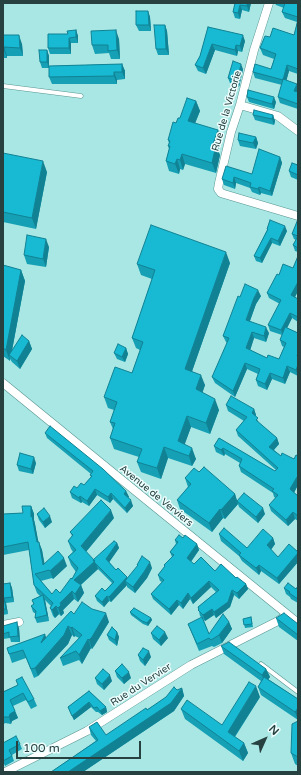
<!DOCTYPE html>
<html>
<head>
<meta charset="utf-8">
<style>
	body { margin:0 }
	#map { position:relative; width:301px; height:775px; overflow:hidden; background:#a8e7e4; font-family:"Varela Round",sans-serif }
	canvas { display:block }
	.frame { position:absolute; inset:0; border:4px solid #274140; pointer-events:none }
	.north { position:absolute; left:245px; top:719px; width:40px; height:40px; -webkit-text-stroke:3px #ecfefd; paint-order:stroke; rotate:45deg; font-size:11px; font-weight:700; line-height:16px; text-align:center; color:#274140 }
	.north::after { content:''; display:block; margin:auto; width:14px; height:18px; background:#274140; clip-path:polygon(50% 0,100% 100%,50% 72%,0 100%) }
	.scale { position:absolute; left:16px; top:741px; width:125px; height:18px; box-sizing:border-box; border:2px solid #274140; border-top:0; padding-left:5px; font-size:12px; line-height:14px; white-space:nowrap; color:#274140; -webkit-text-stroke:3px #ecfefd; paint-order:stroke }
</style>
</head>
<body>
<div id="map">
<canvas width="301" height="775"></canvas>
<div class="frame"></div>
<div class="north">N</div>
<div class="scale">100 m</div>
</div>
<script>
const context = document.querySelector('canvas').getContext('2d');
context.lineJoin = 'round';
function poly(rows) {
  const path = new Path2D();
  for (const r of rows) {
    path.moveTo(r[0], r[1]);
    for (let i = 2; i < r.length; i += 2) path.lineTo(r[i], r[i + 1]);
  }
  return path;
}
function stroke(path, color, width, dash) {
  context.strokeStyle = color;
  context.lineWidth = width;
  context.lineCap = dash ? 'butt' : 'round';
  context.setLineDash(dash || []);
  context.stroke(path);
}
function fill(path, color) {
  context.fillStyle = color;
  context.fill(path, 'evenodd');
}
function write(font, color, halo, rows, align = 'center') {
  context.font = font + ' "Varela Round",sans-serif';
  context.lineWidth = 3;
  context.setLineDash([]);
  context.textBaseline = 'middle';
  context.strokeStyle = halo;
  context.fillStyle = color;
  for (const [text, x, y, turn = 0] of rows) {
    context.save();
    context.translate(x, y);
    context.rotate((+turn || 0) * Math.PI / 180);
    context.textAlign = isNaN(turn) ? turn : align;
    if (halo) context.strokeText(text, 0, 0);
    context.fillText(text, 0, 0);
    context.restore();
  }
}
const service = poly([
	[3,86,81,96],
	[261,664,298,692]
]);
const minor = poly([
	[269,3,254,50,240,105,231,132,219,183,218,189,221,193,224,194,298,216],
	[240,105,278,116,298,131],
	[3,383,144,498,298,623],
	[3,625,19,622],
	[5,772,87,731,191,665,278,621,285,616]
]);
stroke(service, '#589592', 5);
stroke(minor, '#589592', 9);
stroke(service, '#fff', 4);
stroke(minor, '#fff', 8);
fill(poly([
	[3,3,33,3,3,4],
	[235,3,251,3,249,12,242,10,240,19,235,18,233,12],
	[275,3,298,3,298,74,289,71,286,81,298,88,298,109,280,103,278,97,282,85,255,78,253,72,271,69,274,59,263,55,260,48,270,37,294,35,297,22,285,18,282,12,284,8,276,5],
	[148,11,150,17,151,31,139,31,136,25],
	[165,25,167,31,169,55,158,55,156,49],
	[208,27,245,41,242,52,238,51,237,56,215,50,206,74,198,71,195,65,200,56],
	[76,30,78,36,78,43,71,43,71,54,50,54,48,48,68,34],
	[3,35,22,44,23,56,7,56,7,58,3,58],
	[119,39,120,59,111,59,109,53,95,54,92,45],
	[47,50,49,56,49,66,122,64,125,71,125,79,117,80,117,84,52,84,49,77,49,68,42,68,40,62],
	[243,69,239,87,230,83,228,78],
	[247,97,276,102,274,109,249,102],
	[196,101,200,111,195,123,221,140,218,151,220,155,216,173,185,164,183,170,180,169,179,174,169,171,166,161,169,149,168,146,169,143,168,140,176,123,180,118],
	[253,115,273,115,275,121,274,125,255,120],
	[256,137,258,143,256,149,240,146,238,140],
	[3,153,47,172,36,229,3,222],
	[280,157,282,163,272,196,261,193,260,195,252,192,250,188,236,183,235,189,224,185,222,179,252,174],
	[298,165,298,180,291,177,289,171],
	[298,219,298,252,295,251,293,245,296,240,294,239,292,234],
	[267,229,287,231,280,246,272,243,262,263,256,261,254,256,267,230],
	[49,247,46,267,27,264,24,255],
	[298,256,298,291,295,297,298,299,298,322,292,318,287,328,298,333,298,376,290,372,285,384,272,379,267,390,258,386,256,380,258,374,247,369,235,397,215,383,212,377,227,343,226,342,223,336,240,297,261,296,256,304,250,321,269,333,266,342,254,338,250,350,267,358,279,359,284,347,282,346,280,340,282,335,270,331,268,325,280,304,269,298,267,293,279,275,293,268],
	[230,263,192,371,205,385,202,393,219,410,210,434,191,427,184,445,196,459,192,466,168,458,161,479,141,472,137,462,139,457,114,449,110,438,113,429,110,422,114,410,108,408,104,397,132,373,140,350,136,348,132,338,152,279,141,275,137,264],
	[3,265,21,270,25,281,12,350,29,341,32,349,20,369,12,362,10,359,10,361,3,356],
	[126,348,128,354,125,362,117,359,114,353],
	[226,405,254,409,256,415,256,417,259,423,277,438,279,444,274,450,281,456,294,459,298,456,298,485,294,493,298,496,298,521,295,519,288,526,271,511,269,505,276,498,274,497,273,493,241,472,239,466,240,463,225,454,224,456,216,452,214,446,219,438,275,471,276,470,238,436,236,430,244,421,228,411],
	[45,433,126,491,129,497,128,498,133,506,127,513,113,499,110,503,97,495,89,506,82,502,81,503,72,498,70,492,77,488,84,485,91,477,90,475,91,474,47,438],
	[36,463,33,474,19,471,17,465],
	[199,472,235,494,237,501,265,514,258,523,239,507,238,504,225,519,223,518,212,532,180,509,177,500,188,487,185,478],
	[31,506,34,514,34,520,35,524,38,542,42,550,44,564,67,566,53,579,52,578,41,581,52,594,60,593,72,579,76,572,71,565,68,557,73,552,71,549,68,541,72,536,70,532,114,518,86,552,93,560,117,543,119,548,109,562,116,570,128,578,138,566,137,565,152,568,147,578,135,593,127,587,127,585,111,602,109,601,104,607,97,601,95,596,105,591,112,583,97,568,98,569,81,585,84,593,78,602,74,599,63,610,64,613,61,616,59,614,55,618,53,616,50,608,51,606,45,600,49,621,37,623,35,618,36,614,33,612,31,606,34,605,32,600,40,596,37,593,34,585,29,550,3,555,3,514,23,513],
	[37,514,52,522,45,528,39,520],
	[219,534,247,548,273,538,275,544,271,550,278,557,298,552,298,562,279,584,261,571,259,575,242,561,239,556,221,541],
	[183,538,197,544,199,550,191,562,194,564,236,578,246,584,248,589,239,599,234,595,230,607,216,618,214,615,205,621,203,619,209,634,229,622,232,629,222,643,214,647,212,646,199,651,188,624,202,618,200,616,198,607,216,592,211,587,193,604,190,599,183,609,179,605,171,615,153,599,151,594,162,582,160,581,158,575,165,566,164,565,172,557,170,552,176,544,175,540],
	[10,583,12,588,14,602,6,603,8,614,3,615,3,584],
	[298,586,298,603,291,599,290,597,286,594,284,588,296,589],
	[130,612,151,618,152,620,148,626,143,624,131,615],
	[74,614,109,622,95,645,92,649,91,648,82,664,79,660,63,666,60,658,79,638,75,636,74,637,72,635,68,644,38,676,34,678,26,658,12,663,7,648,47,638],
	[251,617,253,627,245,628,243,619],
	[276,618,298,624,298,641,279,627],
	[3,626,19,628,20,642,11,642,10,638,3,639],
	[117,632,119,637,117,646,109,640,107,635],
	[151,633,168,638,161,646,153,639],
	[221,646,266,669,270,677,268,679,298,699,298,720,261,695,258,687,261,681,224,654],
	[138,655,151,657,145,666,140,661],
	[115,671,131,678,124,684,117,677],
	[95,678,112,681,104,690,97,684],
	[18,685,34,699,37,706,31,709,26,700,13,706,18,718,12,721,11,724,5,723,3,725,3,692],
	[182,688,184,696,174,711,83,772,51,772,96,741,91,735,89,727,106,735],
	[89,691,106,707,107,712,102,715,98,712,96,712,91,707,74,720,68,707],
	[260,697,235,737,244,743,248,753,243,761,185,719,181,709,222,725],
	[298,721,298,766,295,764,291,753],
	[3,743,20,744,22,749,12,755,14,761,5,766,4,764,3,764]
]), '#15a0b5');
fill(poly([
	[247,3,251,3,249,12,247,6],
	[240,5,242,10,240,19,238,13],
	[148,11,150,17,151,31,149,25],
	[165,25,167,31,169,55,166,49],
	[76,30,78,36,78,43,76,37],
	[116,30,119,39,120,59,117,50],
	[19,35,22,44,23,56,20,48],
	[243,35,245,41,242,52,240,46],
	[69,38,71,43,71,54,69,48],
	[212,44,215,50,206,74,203,68],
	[236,45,238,51,237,56,235,50],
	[4,47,7,56,7,58,4,50],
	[47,50,49,56,49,68,47,62],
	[122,64,125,71,125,79,122,72],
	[241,64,243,69,239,87,237,81],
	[287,65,289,71,285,86,283,80],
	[114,72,117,80,117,84,114,76],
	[297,84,298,88,298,92,294,91],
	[274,97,276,102,274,109,272,104],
	[196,101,200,111,192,131,188,121],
	[273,115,275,121,274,125,272,119],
	[218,130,221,140,218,151,220,155,216,173,212,163,213,144],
	[256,137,258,143,256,149,253,143],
	[182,154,185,164,183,170,180,160],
	[280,157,282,163,272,196,270,191],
	[177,159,180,169,179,174,175,164],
	[43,161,47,172,36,229,32,218],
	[234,177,236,183,235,189,233,183],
	[259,187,261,193,260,195,258,189],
	[285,226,287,231,280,246,278,241],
	[271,238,272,243,262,263,260,258],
	[46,239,49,247,46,267,43,259],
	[226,252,230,263,189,380,185,369],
	[21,270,25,281,11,356,9,355,10,359,10,361,6,350],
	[298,282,298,291,293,301,291,295],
	[258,290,261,296,256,304,248,326,246,320,254,298],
	[290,313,292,318,283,336,281,330],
	[266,327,269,333,266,342,264,336],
	[252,332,254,338,249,354,246,348],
	[29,341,32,349,20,369,17,361],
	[126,348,128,354,125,362,122,357],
	[245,363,247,369,235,397,233,391],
	[298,365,298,376,296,370],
	[287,366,290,372,285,384,283,378],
	[270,373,272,379,267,390,265,384],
	[201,375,205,385,200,400,196,389],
	[215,399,219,410,210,434,206,423],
	[254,409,256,415,254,420,252,413],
	[187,416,191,427,182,452,178,441],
	[277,438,279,444,271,453,269,447],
	[164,447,168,458,161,479,157,468],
	[192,448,196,459,192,466,189,456],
	[223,448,225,454,224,456,221,450],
	[34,457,36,463,33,474,31,469],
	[297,477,298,479,298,485,292,496,290,489],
	[95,489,97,495,89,506,87,501],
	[126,491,129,497,126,500,124,494],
	[111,493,113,499,110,503,108,497],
	[235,494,238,504,225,519,221,510],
	[80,496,82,502,81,503,79,498],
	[131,500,133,506,127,513,125,508],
	[31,506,34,514,34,520,35,524,40,550,37,542,31,517],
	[263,508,265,514,258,523,256,517],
	[220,509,223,518,212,532,209,523],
	[111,510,114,518,84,554,81,546],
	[293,512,295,519,288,526,286,520],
	[50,516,52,522,45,528,43,522],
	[273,538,275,544,269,552,267,545],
	[39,542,42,550,46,571,43,565],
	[117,543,119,548,108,564,106,559],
	[197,544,199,550,189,564,187,558],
	[298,553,298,562,279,584,277,578],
	[64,558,67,566,53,579,50,571],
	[95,561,98,569,77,588,74,580],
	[150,562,152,568,147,578,135,593,133,587],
	[259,565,261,571,259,575,256,568],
	[127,577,129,583,125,581,127,585,111,602,109,597],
	[209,581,211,587,193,604,191,598],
	[10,583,12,588,14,602,12,597],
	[246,584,248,589,239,599,237,593],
	[81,585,84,593,78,602,75,594],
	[232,590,234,595,230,607,216,618,214,612],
	[72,591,74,599,63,610,64,613,61,616,58,608,60,603],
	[188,593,190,599,183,609,181,603],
	[43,595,45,600,49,621,47,615],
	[107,596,109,601,104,607,102,602],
	[4,598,6,603,8,614,6,609],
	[177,600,179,605,171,615,169,609],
	[56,606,59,614,55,618,52,610],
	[212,609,214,615,205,621,203,615],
	[106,613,109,622,92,649,89,640],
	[151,618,152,620,148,626,147,623],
	[17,622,19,628,20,642,18,636],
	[229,622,232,629,222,643,219,635],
	[68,626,72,635,68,644,38,676,35,668],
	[72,627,75,636,74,637,71,628],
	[117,632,119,637,117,646,115,640],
	[165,632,168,638,161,646,159,640],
	[45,634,48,643,41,643],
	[88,639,91,648,82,664,79,655],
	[149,651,151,657,145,666,143,660],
	[266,669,270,677,265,684,262,675],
	[129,672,131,678,124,684,122,678],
	[110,675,112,681,104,690,102,684],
	[256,686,260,697,231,742,228,732],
	[182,688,184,696,174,711,83,772,68,772],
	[89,702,91,707,74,720,72,716],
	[106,707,107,712,102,715,100,711],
	[298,708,298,720,295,712],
	[15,711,18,718,12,721,11,724,9,717,10,714],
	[244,743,248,753,243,761,239,751]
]), '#118294');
const building = poly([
	[235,3,247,3,247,6,240,5,238,13,233,12,235,3],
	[284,3,298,3,298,17,282,12,285,3,284,3],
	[136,11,148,11,149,25,136,25,136,11],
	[298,20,298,69,287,65,283,80,253,72,255,64,271,69,276,54,260,48,265,36,270,37,273,28,294,35,298,20],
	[154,25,165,25,166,49,156,49,154,25],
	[208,27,243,35,240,46,236,45,235,50,212,44,203,68,195,65,200,56,208,27],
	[76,30,76,37,69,38,69,48,48,48,48,34,68,34,67,31,76,30],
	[116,30,117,50,108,51,108,45,92,45,91,31,116,30],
	[3,35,19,35,20,48,4,47,4,50,3,50,3,35],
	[39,50,47,50,47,62,40,62,39,50],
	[233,61,241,64,237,81,228,78,233,61],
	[122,64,122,72,114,72,114,76,49,77,49,66,122,64],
	[283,79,297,84,294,91,298,92,298,104,278,97,283,79],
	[248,90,274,97,272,104,247,97,248,90],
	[187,98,196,101,188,121,218,130,213,144,216,145,212,163,182,154,180,160,177,159,175,164,166,161,170,146,168,146,170,141,168,140,173,122,176,123,178,118,180,118,187,98],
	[254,110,273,115,272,119,253,115,254,110],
	[239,133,256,137,253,143,238,140,239,133],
	[259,149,280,157,270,191,259,187,258,189,250,187,251,183,234,177,233,183,222,179,226,166,252,174,259,149],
	[3,153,43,161,32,218,3,212,3,153],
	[292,163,298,165,298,175,289,171,292,163],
	[298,219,298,248,293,245,298,236,292,234,298,219],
	[270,220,285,226,278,241,271,238,260,258,254,256,268,229,267,229,270,220],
	[151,225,226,252,185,369,201,375,196,389,215,399,206,423,187,416,178,441,192,448,189,456,164,447,157,468,137,462,142,449,110,438,115,423,110,422,117,402,104,397,115,367,132,373,143,342,132,338,155,270,137,264,151,225],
	[27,235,46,239,43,259,24,255,27,235],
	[298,256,298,282,291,295,298,299,298,317,290,313,281,330,268,325,281,300,267,293,277,274,279,275,283,264,293,268,298,256],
	[3,265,21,270,6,350,3,348,3,265],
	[245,284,258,290,254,298,246,320,266,327,264,336,252,332,246,348,267,358,268,355,279,359,286,343,280,340,285,327,298,333,298,353,297,356,298,357,298,365,296,370,287,366,283,378,270,373,265,384,256,380,260,369,245,363,233,391,212,377,229,338,223,336,238,296,240,297,245,284],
	[22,335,29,341,17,361,9,355,22,335],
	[118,344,126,348,122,357,114,353,118,344],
	[231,396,254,409,252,413,258,418,256,420,277,438,269,447,281,456,282,453,294,459,296,455,298,456,298,477,297,477,290,489,298,496,298,516,293,512,286,520,269,505,278,495,272,491,274,489,239,466,242,459,223,448,221,450,214,446,219,438,275,471,278,468,236,430,247,417,226,405,231,396],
	[50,426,103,469,126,491,124,494,131,500,125,508,111,493,108,497,95,489,87,501,80,496,79,498,70,492,74,486,77,488,81,483,84,485,92,476,90,475,93,471,45,433,50,426],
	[20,453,34,457,31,469,17,465,20,453],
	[204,467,235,494,221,510,220,509,209,523,177,500,191,484,185,478,194,468,199,472,204,467],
	[244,493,263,508,256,517,237,501,244,493],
	[101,500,111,510,81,546,95,561,74,580,81,585,75,594,72,591,60,603,61,605,58,608,56,606,52,610,50,608,53,603,34,585,28,542,3,547,3,514,23,513,22,506,31,506,31,517,32,516,37,542,39,542,43,565,58,551,64,558,50,571,49,570,35,574,52,594,56,589,60,593,71,578,72,579,78,568,68,557,76,550,68,541,73,535,70,532,101,500],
	[44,508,50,516,43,522,37,514,44,508],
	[224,528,247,548,263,529,273,538,267,545,278,557,289,544,298,552,298,553,277,578,259,565,256,568,239,555,241,553,219,534,224,528],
	[179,535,183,538,185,535,197,544,187,558,194,564,201,557,215,571,221,564,236,578,237,577,246,584,237,593,232,590,228,602,214,612,212,609,203,615,198,610,199,609,198,607,219,590,209,581,191,598,188,593,181,603,177,600,169,609,151,594,164,580,158,575,165,566,164,565,174,555,170,552,178,542,175,540,179,535],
	[114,541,117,543,106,559,116,570,118,568,127,577,109,597,107,596,102,602,95,596,102,588,105,591,114,582,95,563,93,560,114,541],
	[142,556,150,562,144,572,133,587,125,581,138,565,137,565,142,556],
	[10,583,12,597,4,598,6,609,3,609,3,584,10,583],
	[288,583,296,589,298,586,298,599,289,593,290,592,284,588,288,583],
	[43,595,47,615,35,618,36,611,31,606,34,604,32,600,43,595],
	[82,602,92,609,106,613,92,637,89,640,88,639,79,655,76,651,60,658,82,635,72,627,71,628,68,626,64,635,35,668,31,669,23,650,9,654,7,648,45,634,41,643,71,611,74,614,82,602],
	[134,608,151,618,147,623,142,621,130,612,134,608],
	[284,613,298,624,298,635,276,618,284,613],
	[223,614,229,622,219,635,211,640,209,638,197,644,188,624,202,617,209,634,223,614],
	[251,617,252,624,244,625,243,619,251,617],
	[17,622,18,636,9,637,9,632,3,634,3,626,17,622],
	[157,626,165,632,159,640,151,633,157,626],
	[112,627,117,632,115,640,107,635,112,627],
	[229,642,266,669,262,675,221,646,229,642],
	[143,648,149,651,143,660,138,655,143,648],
	[122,664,129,672,122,678,115,671,122,664],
	[103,669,110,675,102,684,95,678,103,669],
	[22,677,34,699,28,702,23,693,10,700,15,711,10,714,9,717,3,717,3,692,18,685,16,680,22,677],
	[264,677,298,699,298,708,295,712,258,687,264,677],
	[249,682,256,686,228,732,244,743,239,751,181,709,187,700,222,725,249,682],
	[174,687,177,690,182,688,171,703,68,772,51,772,98,740,89,727,97,722,106,735,146,708,147,710,166,697,174,687],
	[89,691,106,707,100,711,97,707,94,708,89,702,72,716,68,707,89,691],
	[298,721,298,757,291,753,292,724,298,721],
	[16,736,20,744,9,750,12,756,3,761,3,743,16,736]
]);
fill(building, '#18bad3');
stroke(building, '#118294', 1);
write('10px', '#274140', '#ecfefd', [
	["Rue de la Victorie",227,111,-74],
	["Avenue de Verviers",156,496,39],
	["Rue du Vervier",141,685,-33]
]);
</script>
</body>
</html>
